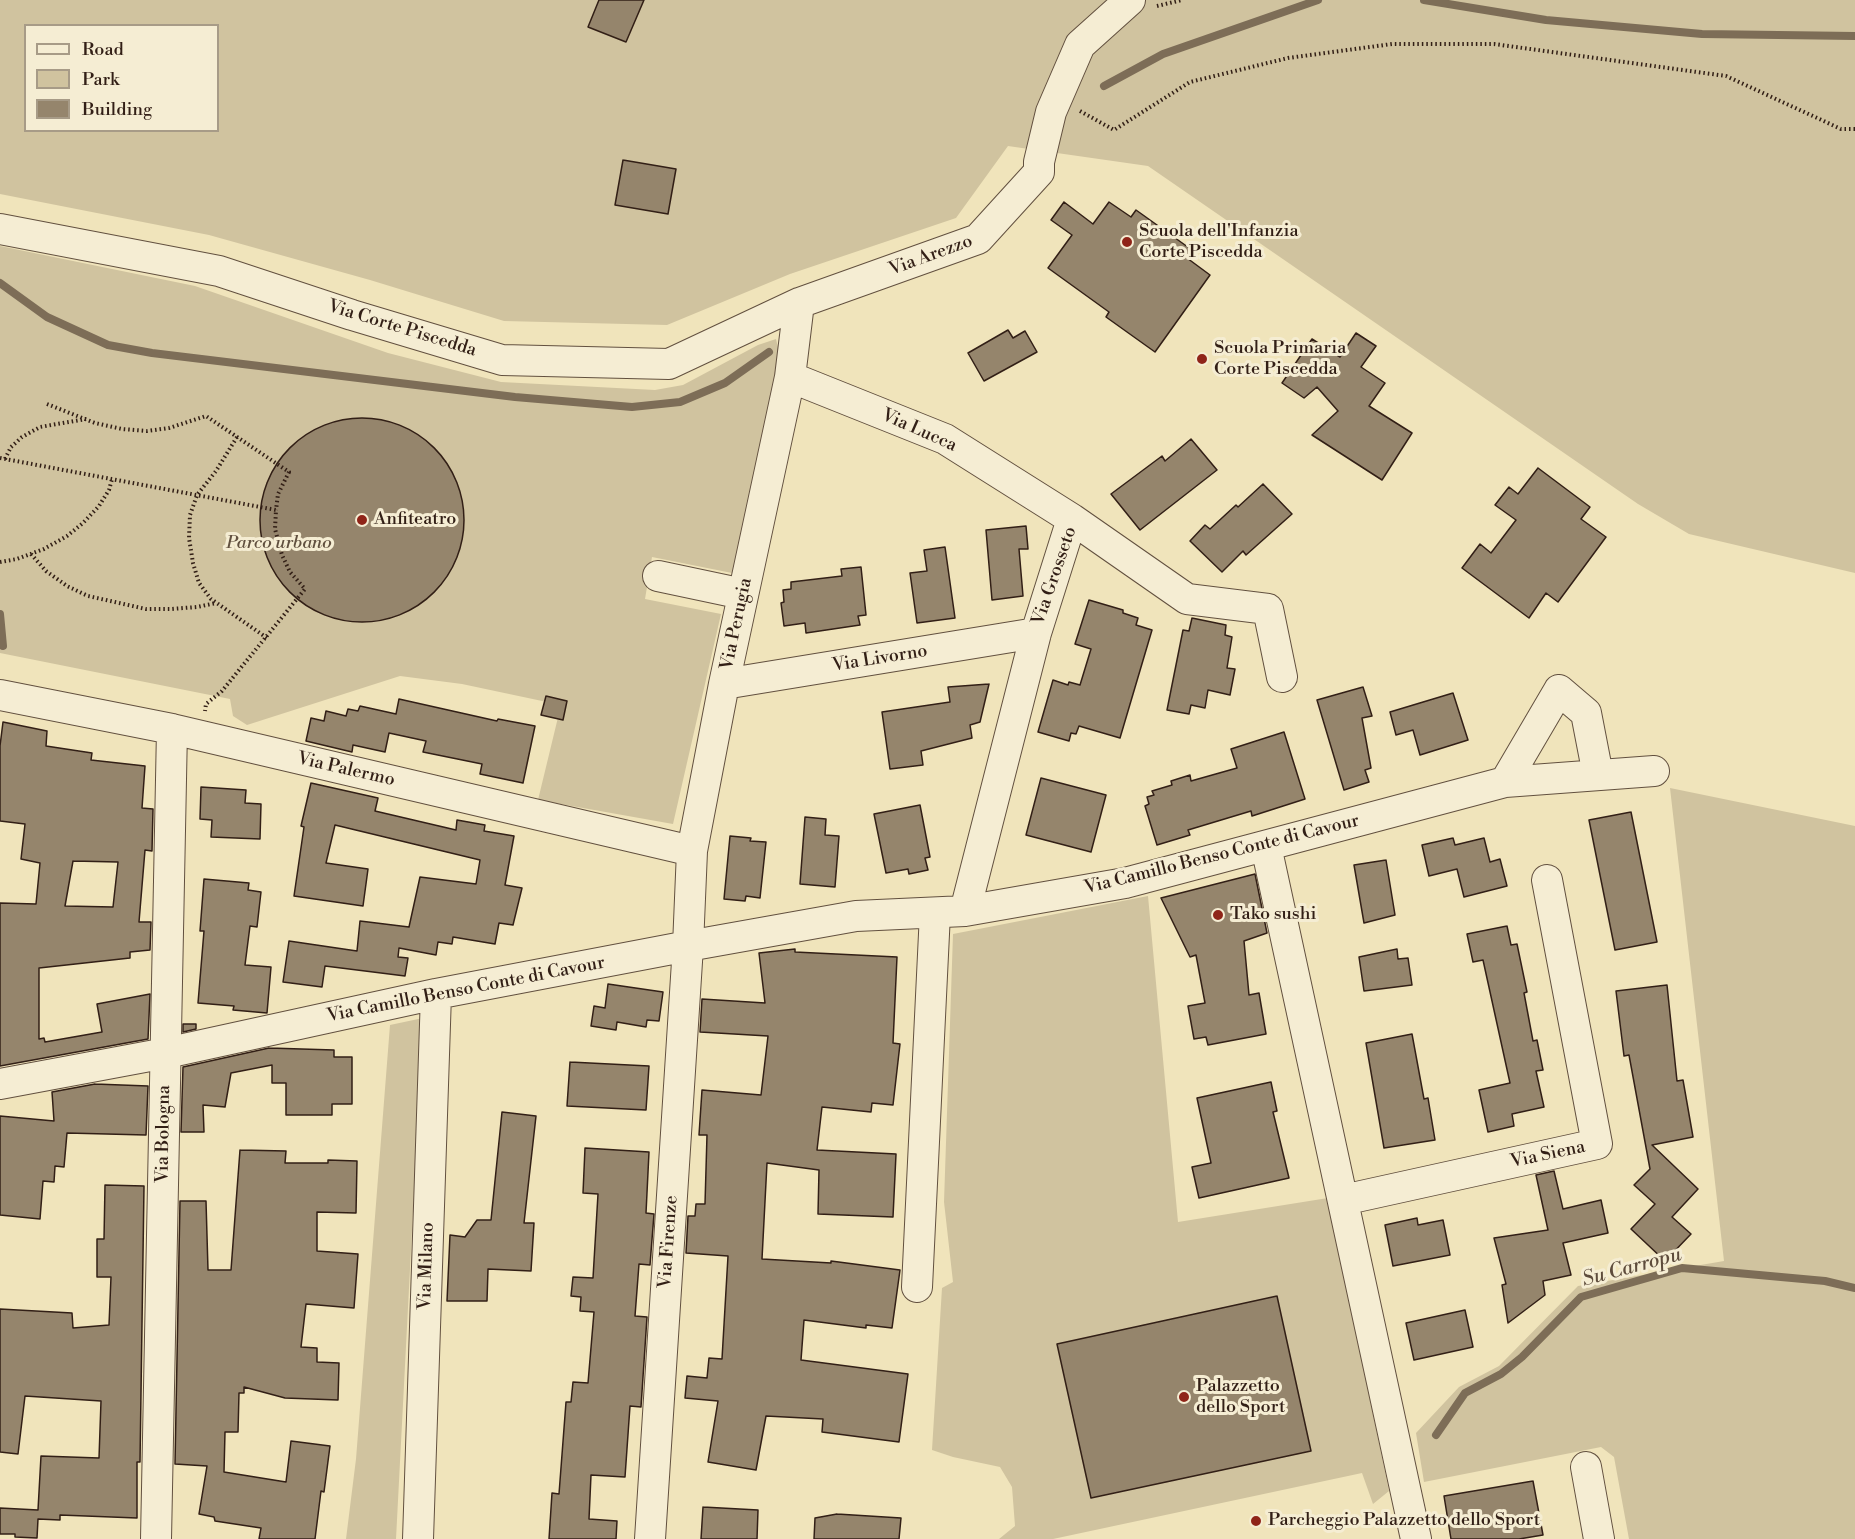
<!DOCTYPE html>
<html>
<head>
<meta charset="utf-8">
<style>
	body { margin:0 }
	#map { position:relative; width:1855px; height:1539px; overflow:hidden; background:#f0e4bb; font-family:"Libre Bodoni",serif }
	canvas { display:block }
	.legend { position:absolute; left:24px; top:24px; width:195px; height:108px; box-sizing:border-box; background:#f5edd3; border:2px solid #a79b87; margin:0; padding:8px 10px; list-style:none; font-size:18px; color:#321f16 }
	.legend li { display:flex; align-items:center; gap:12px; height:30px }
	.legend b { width:30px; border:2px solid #a79b87 }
</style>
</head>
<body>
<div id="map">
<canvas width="1855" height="1539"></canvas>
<ul class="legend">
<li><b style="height:8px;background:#f5edd3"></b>Road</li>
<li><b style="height:16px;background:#d0c39f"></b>Park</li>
<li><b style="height:16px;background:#95856c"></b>Building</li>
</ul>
</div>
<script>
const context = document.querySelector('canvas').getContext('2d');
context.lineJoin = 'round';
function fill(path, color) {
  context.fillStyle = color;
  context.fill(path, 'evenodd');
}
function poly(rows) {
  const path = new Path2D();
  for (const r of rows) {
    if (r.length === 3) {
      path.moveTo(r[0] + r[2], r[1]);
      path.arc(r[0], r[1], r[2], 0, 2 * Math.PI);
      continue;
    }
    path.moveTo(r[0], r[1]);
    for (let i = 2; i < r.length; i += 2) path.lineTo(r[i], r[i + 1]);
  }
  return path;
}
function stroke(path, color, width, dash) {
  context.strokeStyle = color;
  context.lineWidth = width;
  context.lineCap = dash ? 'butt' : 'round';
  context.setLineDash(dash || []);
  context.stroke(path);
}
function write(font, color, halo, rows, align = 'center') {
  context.font = font + ' "Libre Bodoni",serif';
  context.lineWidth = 6;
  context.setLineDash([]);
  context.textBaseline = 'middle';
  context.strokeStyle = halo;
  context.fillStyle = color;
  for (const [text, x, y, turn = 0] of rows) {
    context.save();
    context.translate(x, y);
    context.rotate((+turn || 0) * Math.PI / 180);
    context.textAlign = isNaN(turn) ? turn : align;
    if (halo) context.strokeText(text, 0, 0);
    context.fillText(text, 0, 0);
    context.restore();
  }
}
fill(poly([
	[0,0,1855,0,1855,573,1689,534,1638,504,1148,166,1008,146,956,218,790,274,667,325,504,321,370,280,209,235,0,194],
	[26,26,218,26,218,130,26,130],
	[0,246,195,286,388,353,501,382,655,390,683,385,758,345,776,339,780,356,732,573,652,557,645,599,721,614,673,824,538,800,561,705,462,684,400,676,247,725,233,716,230,699,0,653],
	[1670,788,1855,826,1855,1539,1629,1539,1614,1457,1601,1447,1424,1482,1416,1433,1459,1387,1499,1366,1578,1286,1724,1261],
	[1148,896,1178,1222,1328,1198,1389,1491,1373,1504,1362,1473,1053,1539,999,1539,1015,1526,1012,1487,1000,1467,953,1457,932,1450,942,1288,953,1282,944,1202,953,934],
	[423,1018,396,1539,346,1539,356,1459,390,1025]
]), '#d0c39f');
stroke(poly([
	[1424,0,1546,20,1702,34,1855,36],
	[1104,86,1163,54,1318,0],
	[0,283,47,317,108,345,152,353,515,397,632,407,680,402,725,383,769,352],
	[0,614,3,646],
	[1436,1435,1465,1393,1501,1374,1522,1357,1581,1297,1682,1268,1825,1281,1855,1288]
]), '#7d6d57', 8);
const building = poly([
	[599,0,644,0,626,42,588,27,599,0],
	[623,160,676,169,668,214,615,205,623,160],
	[1064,202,1093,224,1109,202,1131,217,1136,210,1192,250,1187,258,1210,275,1155,352,1106,317,1109,312,1048,268,1072,235,1051,220,1064,202],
	[1008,330,1013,338,1025,331,1037,352,984,381,968,353,1008,330],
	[1356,333,1376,346,1361,367,1385,383,1369,406,1412,433,1382,480,1312,435,1338,411,1317,387,1304,398,1282,383,1312,339,1340,357,1356,333],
	[362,520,102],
	[1191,439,1217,470,1140,530,1111,494,1162,456,1165,461,1191,439],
	[1538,468,1590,507,1581,519,1606,537,1558,602,1546,593,1529,618,1462,568,1480,544,1491,553,1516,520,1495,505,1509,487,1518,494,1538,468],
	[1263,484,1292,514,1246,555,1243,551,1222,572,1190,541,1205,525,1210,529,1236,505,1238,507,1263,484],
	[1026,526,1028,549,1019,549,1023,596,992,600,986,530,1026,526],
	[945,547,955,618,917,623,910,573,927,571,924,550,945,547],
	[861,567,866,615,858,616,860,625,806,633,805,623,784,626,781,603,784,602,783,590,791,589,791,582,842,576,841,569,861,567],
	[1089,600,1123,610,1123,613,1138,618,1136,625,1152,630,1120,738,1079,726,1076,734,1071,733,1069,741,1038,732,1053,680,1068,685,1069,682,1080,685,1091,649,1075,644,1089,600],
	[1192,618,1226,625,1225,635,1232,637,1227,668,1235,669,1230,695,1208,690,1205,708,1191,705,1189,714,1167,710,1183,630,1189,631,1192,618],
	[989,684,980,722,970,725,972,738,921,751,923,765,890,769,882,712,950,702,948,687,989,684],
	[1363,687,1372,716,1362,718,1371,768,1365,770,1369,782,1344,790,1317,700,1363,687],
	[1453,693,1468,740,1420,755,1413,730,1396,735,1390,712,1453,693],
	[546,696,567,701,563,720,541,715,546,696],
	[399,699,497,721,498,719,535,726,523,783,480,774,482,764,423,752,426,741,389,733,385,752,353,745,352,752,306,741,311,718,324,721,326,711,346,716,348,709,358,711,360,706,396,714,399,699],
	[3,722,47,731,46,746,92,753,91,760,145,766,142,808,153,809,152,851,145,850,139,922,151,922,150,950,130,952,130,958,39,968,39,1039,44,1038,45,1042,102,1032,97,1004,150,994,148,1039,0,1066,0,903,36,904,40,863,21,859,25,824,0,821,0,746,3,722],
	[73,861,118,862,113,907,65,906,73,861],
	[1284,732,1305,799,1252,816,1251,811,1188,830,1190,835,1157,845,1145,806,1149,804,1147,797,1154,795,1152,791,1172,785,1171,781,1190,775,1191,781,1237,768,1231,749,1284,732],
	[1041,778,1106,795,1091,852,1026,835,1041,778],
	[311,783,378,798,375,811,456,830,457,820,485,825,484,831,514,836,505,885,522,888,513,925,499,923,495,944,453,937,452,944,438,942,436,955,399,948,398,957,408,958,405,976,325,966,322,987,283,982,289,941,357,951,360,921,409,927,420,877,476,884,480,860,335,825,326,863,368,869,363,906,294,896,304,827,301,826,311,783],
	[201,787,246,790,245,803,261,804,260,839,211,837,212,820,200,819,201,787],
	[920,805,930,857,925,858,928,870,909,874,908,869,886,873,874,814,920,805],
	[1631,812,1657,942,1615,950,1589,820,1631,812],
	[805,817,826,819,825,835,839,836,835,887,800,884,805,817],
	[730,836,751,838,750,841,766,842,760,898,746,896,745,901,724,899,730,836],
	[1453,838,1455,845,1484,838,1490,862,1500,859,1507,886,1464,897,1457,869,1429,876,1422,845,1453,838],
	[1386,860,1395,915,1364,923,1354,865,1386,860],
	[1255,874,1267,933,1244,941,1249,995,1259,993,1266,1034,1208,1045,1206,1037,1194,1039,1188,1006,1205,1003,1196,955,1190,957,1161,898,1255,874],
	[204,879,249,883,248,890,261,892,257,927,250,926,245,965,271,967,267,1013,233,1010,234,1006,198,1003,204,931,200,931,204,879],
	[1507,926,1511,945,1517,944,1527,992,1524,993,1533,1041,1537,1040,1543,1070,1536,1071,1544,1107,1512,1114,1514,1126,1488,1132,1479,1090,1510,1083,1483,960,1473,962,1467,934,1507,926],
	[795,949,795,952,897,957,893,1043,900,1044,893,1105,872,1103,871,1112,822,1107,817,1150,896,1154,893,1217,818,1214,819,1170,767,1163,762,1259,831,1263,831,1261,900,1270,892,1328,866,1325,866,1328,804,1320,801,1360,908,1374,899,1442,822,1432,823,1419,766,1416,756,1470,708,1462,718,1401,685,1398,687,1376,707,1378,709,1358,722,1359,728,1256,686,1253,688,1216,695,1216,696,1204,705,1204,707,1135,699,1135,702,1090,761,1095,768,1036,700,1032,702,999,765,1003,759,953,795,949],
	[1397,949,1398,959,1408,958,1412,985,1364,991,1359,957,1397,949],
	[608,984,663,992,659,1021,647,1020,646,1027,617,1022,616,1030,591,1026,594,1006,605,1008,608,984],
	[1667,985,1677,1081,1683,1080,1693,1137,1652,1145,1698,1189,1672,1217,1691,1234,1665,1261,1631,1229,1655,1204,1634,1185,1650,1169,1629,1055,1624,1056,1616,991,1667,985],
	[183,1024,196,1024,196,1029,183,1032,183,1024],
	[1412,1034,1424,1099,1428,1098,1435,1140,1384,1148,1366,1043,1412,1034],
	[269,1048,334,1050,334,1057,352,1057,352,1104,332,1104,332,1115,286,1115,286,1083,272,1083,272,1065,231,1073,225,1107,203,1105,204,1132,181,1132,183,1067,269,1048],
	[570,1062,649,1066,646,1110,567,1106,570,1062],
	[1271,1082,1277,1111,1273,1112,1289,1178,1199,1198,1192,1167,1211,1163,1197,1098,1271,1082],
	[95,1084,148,1086,146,1135,67,1133,64,1167,55,1166,54,1182,43,1181,40,1219,0,1215,0,1116,54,1121,52,1092,95,1084],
	[502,1112,536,1116,524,1223,534,1223,531,1271,488,1269,487,1301,447,1301,450,1235,465,1237,477,1220,491,1220,502,1112],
	[585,1148,649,1152,646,1213,654,1214,650,1265,639,1264,635,1316,647,1317,641,1407,630,1406,625,1477,591,1475,589,1519,617,1521,616,1539,549,1539,552,1493,559,1494,566,1402,571,1402,573,1382,588,1383,594,1312,580,1311,581,1297,571,1296,573,1277,593,1278,598,1194,583,1193,585,1148],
	[240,1150,286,1151,285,1163,328,1163,328,1160,357,1161,356,1213,317,1212,317,1251,358,1254,354,1308,306,1304,301,1347,317,1348,317,1362,339,1363,338,1400,285,1398,244,1387,244,1393,239,1393,238,1432,225,1432,224,1472,286,1482,291,1441,330,1446,324,1492,321,1491,315,1539,259,1539,261,1528,215,1521,214,1517,199,1514,207,1466,175,1464,180,1201,206,1201,208,1270,231,1270,240,1150],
	[1554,1171,1563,1209,1601,1200,1608,1233,1563,1243,1571,1275,1543,1281,1545,1295,1508,1323,1502,1285,1506,1284,1494,1238,1548,1230,1536,1175,1554,1171],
	[105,1185,144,1186,140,1462,137,1462,137,1518,60,1515,60,1520,38,1519,37,1538,15,1537,15,1534,0,1534,0,1508,38,1510,41,1456,99,1458,101,1401,25,1396,18,1454,0,1452,0,1309,72,1313,73,1328,109,1325,111,1277,97,1277,97,1239,104,1239,105,1185],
	[1417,1218,1418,1225,1443,1220,1450,1255,1393,1266,1385,1225,1417,1218],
	[1277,1296,1311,1451,1091,1498,1057,1344,1277,1296],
	[1465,1310,1473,1347,1414,1360,1406,1323,1465,1310],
	[1533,1481,1543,1535,1519,1539,1451,1539,1444,1496,1533,1481],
	[703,1507,758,1510,757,1539,701,1539,703,1507],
	[837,1514,901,1518,899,1539,814,1539,815,1518,837,1514]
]);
fill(building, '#95856c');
stroke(building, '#321f16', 1.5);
const street = poly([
	[0,229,219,271,352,315,502,360,669,364,799,303,978,239,1039,172,1039,162,1051,112,1080,45,1130,0],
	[790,377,945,439,1072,519,1187,599,1268,609,1282,677],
	[658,576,743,594],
	[724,684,1036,633],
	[0,695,172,729,692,851],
	[1598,775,1586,713,1559,690,1505,782,1654,771],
	[1266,846,1416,1539],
	[965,911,1036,633,1072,519],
	[0,1084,166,1053,436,994,688,946,856,916,965,911,1125,883,1505,782],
	[1343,1200,1597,1144,1547,880],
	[917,1287,935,913],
	[1586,1467,1599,1539],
	[156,1539,172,729],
	[418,1539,436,994],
	[650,1539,688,946,692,851,724,684,790,377,799,303]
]);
stroke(street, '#62503f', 32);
stroke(poly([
	[1157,6,1182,0],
	[1080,111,1114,130,1190,82,1288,58,1392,44,1494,44,1726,76,1841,129,1855,129],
	[47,404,95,423,122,429,147,431,169,428,206,416,289,472,278,494,276,510],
	[237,437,216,471,197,495,190,515,189,538,193,563,199,583,211,599,267,638],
	[0,458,276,510,275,529,282,555,290,572,305,589,222,691,206,704,205,711],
	[5,459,11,447,22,437,40,427,86,419],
	[31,554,46,571,67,586,88,596,146,609,171,609,197,607,216,603],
	[0,562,17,559,44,549,67,536,83,523,99,506,109,490,112,479]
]), '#321f16', 4, [1.5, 3]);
stroke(street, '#f5edd3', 30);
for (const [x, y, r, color] of [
	[1127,242,6,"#8f2418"],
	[1202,359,6,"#8f2418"],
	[362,520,6,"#8f2418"],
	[1218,915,6,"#8f2418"],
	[1184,1397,6,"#8f2418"],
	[1256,1521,6,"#8f2418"]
]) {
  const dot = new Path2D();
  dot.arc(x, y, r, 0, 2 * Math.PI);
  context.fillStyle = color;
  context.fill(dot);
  stroke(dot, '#f5edd3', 2);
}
write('18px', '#321f16', '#f5edd3', [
	["Scuola dell'Infanzia",1139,232],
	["Corte Piscedda",1139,253],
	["Scuola Primaria",1214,349],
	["Corte Piscedda",1214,370],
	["Anfiteatro",374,520],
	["Tako sushi",1230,915],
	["Palazzetto",1196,1387],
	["dello Sport",1196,1408],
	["Parcheggio Palazzetto dello Sport",1268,1521]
], 'left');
write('18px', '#321f16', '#f5edd3', [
	["Via Arezzo",931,256,-20],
	["Via Corte Piscedda",402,329,17],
	["Via Lucca",919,431,24],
	["Via Grosseto",1055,576,-71],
	["Via Perugia",737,624,-78],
	["Via Livorno",880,659,-9],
	["Via Palermo",346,770,13],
	["Via Camillo Benso Conte di Cavour",1222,855,-14],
	["Via Camillo Benso Conte di Cavour",466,990,-11],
	["Via Bologna",164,1134,-89],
	["Via Siena",1548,1155,-12],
	["Via Firenze",669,1242,-86],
	["Via Milano",427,1266,-88]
]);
write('italic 18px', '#61503f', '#f5edd3', [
	["Parco urbano",279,544]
]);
write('italic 20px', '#5e4c3c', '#f5edd3', [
	["Su Carropu",1632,1268,-15]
]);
</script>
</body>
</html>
